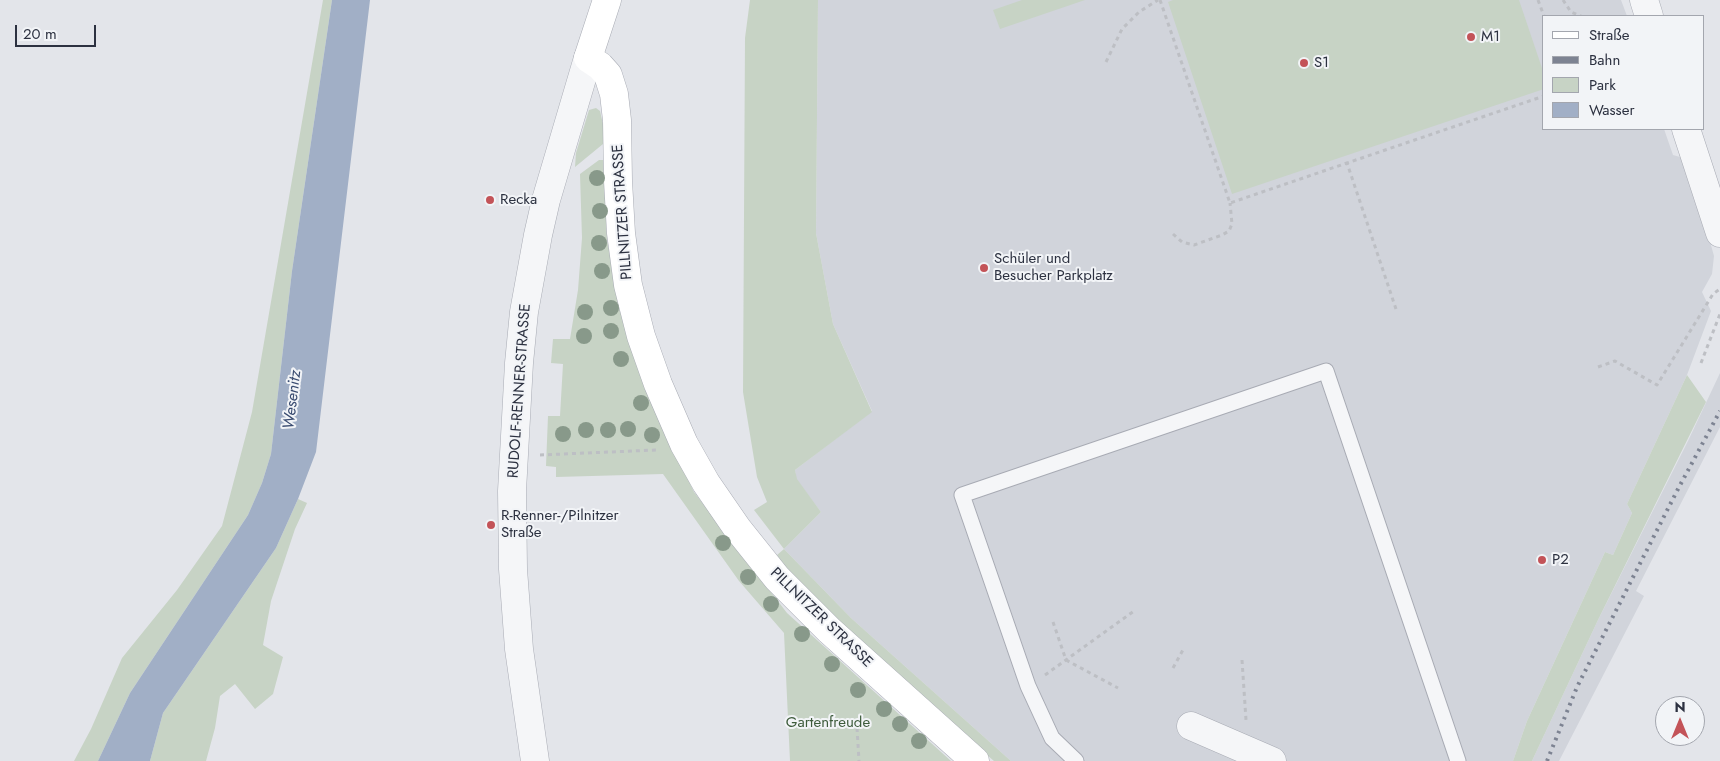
<!DOCTYPE html>
<html>
<head>
<meta charset="utf-8">
<style>
	body { margin:0 }
	#map { position:relative; width:1720px; height:761px; overflow:hidden; background:#e3e5ea; font-family:Jost,sans-serif }
	canvas { display:block }
	.legend { position:absolute; left:1542px; top:15px; width:162px; height:115px; box-sizing:border-box; background:#f2f4f7; border:1px solid #a3a6ae; margin:0; padding:6px 9px; list-style:none; font-size:15px; color:#2c3140 }
	.legend li { display:flex; align-items:center; gap:10px; height:25px }
	.legend b { width:25px; border:1px solid #a3a6ae }
	.north { position:absolute; left:1655px; top:696px; width:50px; height:50px; box-sizing:border-box; background:#f2f4f7; border:1px solid #a3a6ae; border-radius:50%; rotate:0deg; font-size:14px; font-weight:700; line-height:20px; text-align:center; color:#2c3140 }
	.north::after { content:''; display:block; margin:auto; width:18px; height:22px; background:#c35358; clip-path:polygon(50% 0,100% 100%,50% 72%,0 100%) }
	.scale { position:absolute; left:15px; top:25px; width:81px; height:22px; box-sizing:border-box; border:2px solid #2c3140; border-top:0; padding-left:6px; font-size:15px; line-height:18px; white-space:nowrap; color:#2c3140; -webkit-text-stroke:4px #f2f4f7; paint-order:stroke }
</style>
</head>
<body>
<div id="map">
<canvas width="1720" height="761"></canvas>
<ul class="legend">
<li><b style="height:6px;background:#fff"></b>Straße</li>
<li><b style="height:6px;background:#7d8392"></b>Bahn</li>
<li><b style="height:14px;background:#c7d3c5"></b>Park</li>
<li><b style="height:14px;background:#a1afc6"></b>Wasser</li>
</ul>
<div class="north">N</div>
<div class="scale">20 m</div>
</div>
<script>
const context = document.querySelector('canvas').getContext('2d');
context.lineJoin = 'round';
function fill(path, color) {
  context.fillStyle = color;
  context.fill(path, 'evenodd');
}
function poly(rows) {
  const path = new Path2D();
  for (const r of rows) {
    path.moveTo(r[0], r[1]);
    for (let i = 2; i < r.length; i += 2) path.lineTo(r[i], r[i + 1]);
  }
  return path;
}
function stroke(path, color, width, dash) {
  context.strokeStyle = color;
  context.lineWidth = width;
  context.lineCap = dash ? 'butt' : 'round';
  context.setLineDash(dash || []);
  context.stroke(path);
}
function write(font, color, halo, rows, align = 'center') {
  context.font = font + ' Jost,sans-serif';
  context.lineWidth = 4;
  context.setLineDash([]);
  context.textBaseline = 'middle';
  context.strokeStyle = halo;
  context.fillStyle = color;
  for (const [text, x, y, turn = 0] of rows) {
    context.save();
    context.translate(x, y);
    context.rotate((+turn || 0) * Math.PI / 180);
    context.textAlign = isNaN(turn) ? turn : align;
    if (halo) context.strokeText(text, 0, 0);
    context.fillText(text, 0, 0);
    context.restore();
  }
}
fill(poly([
	[818,0,1621,0,1627,16,1544,16,1544,129,1664,129,1673,155,1687,159,1714,256,1712,274,1702,292,1711,311,1687,375,1627,504,1632,513,1613,555,1605,552,1527,721,1513,761,1011,761,851,618,784,549,821,512,796,479,795,470,872,411,833,324,816,233],
	[1720,373,1720,427,1636,591,1644,596,1559,761,1532,761,1598,620,1688,441]
]), '#d1d4db');
fill(poly([
	[323,0,332,0,292,271,271,454,262,483,248,515,130,693,98,761,74,761,91,729,122,658,177,590,222,526,252,412],
	[750,0,818,0,816,233,833,324,872,412,795,470,797,479,821,512,784,549,851,618,1011,761,994,761,841,630,798,585,777,555,784,549,754,510,767,502,757,477,743,392,745,38],
	[1022,0,1085,0,1000,29,993,10],
	[1173,0,1519,0,1544,74,1544,89,1232,194,1168,2],
	[596,108,600,111,603,124,603,144,575,167,576,153,589,110],
	[599,160,604,160,607,240,617,288,682,467,694,492,787,613,951,761,790,761,784,633,739,581,663,474,556,477,556,467,546,466,548,416,560,416,563,364,551,363,553,339,570,339,578,290,582,238,580,174],
	[1687,375,1706,402,1598,620,1532,761,1513,761,1527,721,1605,552,1613,555,1632,513,1627,504],
	[298,499,307,503,295,529,271,601,263,645,283,657,273,694,255,709,235,684,220,696,215,728,206,761,150,761,163,713,276,548]
]), '#c7d3c5');
fill(poly([
	[332,0,370,0,316,452,298,499,276,548,163,713,150,761,98,761,130,693,248,515,262,483,271,454,292,271]
]), '#a1afc6');
const lane = poly([
	[1076,761,1052,738,1028,686,962,495,1326,371,1458,761]
]);
const street = poly([
	[1644,0,1649,16],
	[1686,129,1720,233],
	[1191,726,1272,761],
	[535,761,519,649,513,569,512,491,519,363,524,312,538,235,546,200,588,58]
]);
const secondary = poly([
	[607,0,588,58,600,66,608,75,614,94,617,120,618,181,621,233,628,285,641,336,658,384,684,444,706,483,737,528,777,578,829,630,975,761]
]);
stroke(lane, '#a8abb4', 17);
stroke(street, '#a8abb4', 29);
stroke(secondary, '#a8abb4', 29);
stroke(poly([
	[1160,0,1230,203,1347,163],
	[1538,0,1544,16],
	[1563,0,1571,12,1581,16],
	[1106,62,1122,29,1139,12,1158,0],
	[1173,234,1182,242,1194,245,1222,235,1229,231,1232,224,1230,203],
	[1396,309,1347,163,1544,96],
	[1701,363,1720,314],
	[1598,367,1615,361,1657,385,1713,294,1720,289],
	[540,455,656,450],
	[1053,622,1066,660,1118,688],
	[1242,660,1246,720],
	[1173,668,1184,648],
	[1045,675,1134,611],
	[857,728,859,761]
]), '#bdbfc4', 3, [4, 4]);
stroke(lane, '#f5f6f8', 15);
stroke(street, '#f5f6f8', 28);
stroke(secondary, '#fff', 28);
stroke(poly([
	[1547,761,1577,687,1678,489,1720,411]
]), '#7d8392', 4, [2.5, 5]);
context.fillStyle = '#88998a';
for (const [x, y] of [
	[597,178],
	[600,211],
	[599,243],
	[602,271],
	[611,308],
	[585,312],
	[611,331],
	[584,336],
	[621,359],
	[641,403],
	[628,429],
	[586,430],
	[608,430],
	[563,434],
	[652,435],
	[723,543],
	[748,577],
	[771,604],
	[802,634],
	[832,664],
	[858,690],
	[884,709],
	[900,724],
	[919,741]
]) {
  context.beginPath();
  context.arc(x, y, 8, 0, 2 * Math.PI);
  context.fill();
}
for (const [x, y, r, color] of [
	[1471,37,5,"#c35358"],
	[1304,63,5,"#c35358"],
	[490,200,5,"#c35358"],
	[984,268,5,"#c35358"],
	[491,525,5,"#c35358"],
	[1542,560,5,"#c35358"]
]) {
  const dot = new Path2D();
  dot.arc(x, y, r, 0, 2 * Math.PI);
  context.fillStyle = color;
  context.fill(dot);
  stroke(dot, '#f2f4f7', 2);
}
write('15px', '#2c3140', '#f2f4f7', [
	["M1",1481,37],
	["S1",1314,63],
	["Recka",500,200],
	["Schüler und",994,259],
	["Besucher Parkplatz",994,276],
	["R-Renner-/Pilnitzer",501,516],
	["Straße",501,533],
	["P2",1552,560]
], 'left');
write('15px', '#2c3140', '#f2f4f7', [
	["PILLNITZER STRASSE",623,212,-94],
	["RUDOLF-RENNER-STRASSE",520,391,-86],
	["PILLNITZER STRASSE",821,618,44]
]);
write('15px', '#3d5b3b', '#f2f4f7', [
	["Gartenfreude",828,723]
]);
write('italic 16px', '#3a4c71', '#f2f4f7', [
	["Wesenitz",293,400,-83]
]);
</script>
</body>
</html>
